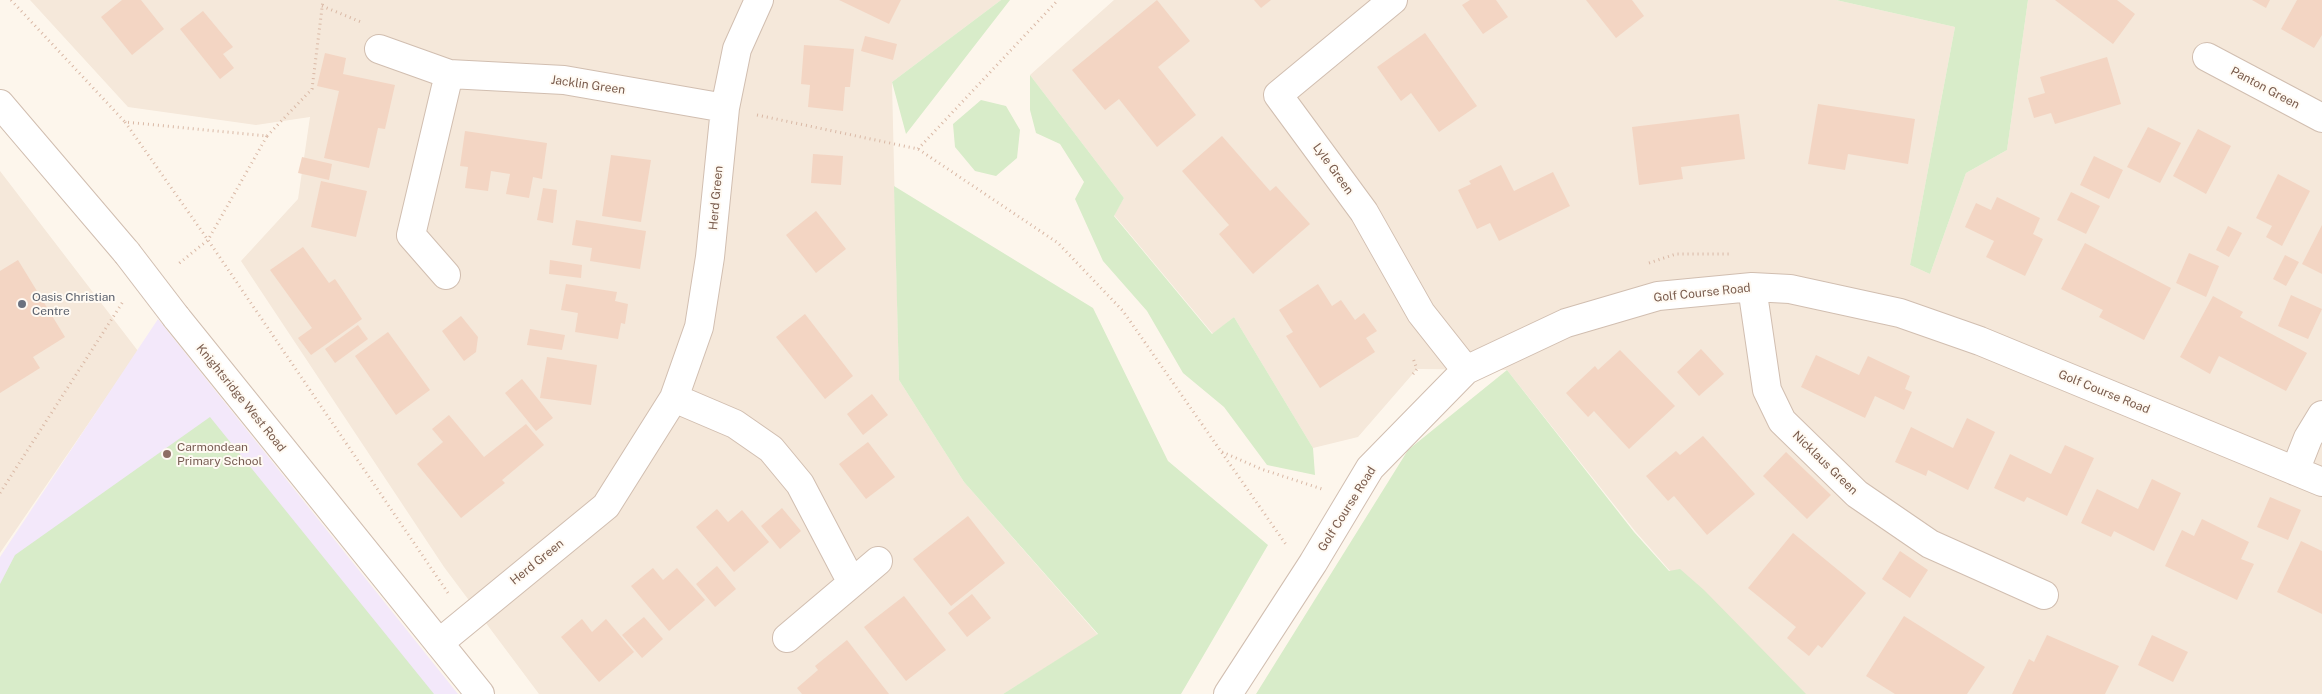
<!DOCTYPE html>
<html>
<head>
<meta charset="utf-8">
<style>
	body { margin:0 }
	canvas { display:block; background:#fdf6ec }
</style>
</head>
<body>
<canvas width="2322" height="694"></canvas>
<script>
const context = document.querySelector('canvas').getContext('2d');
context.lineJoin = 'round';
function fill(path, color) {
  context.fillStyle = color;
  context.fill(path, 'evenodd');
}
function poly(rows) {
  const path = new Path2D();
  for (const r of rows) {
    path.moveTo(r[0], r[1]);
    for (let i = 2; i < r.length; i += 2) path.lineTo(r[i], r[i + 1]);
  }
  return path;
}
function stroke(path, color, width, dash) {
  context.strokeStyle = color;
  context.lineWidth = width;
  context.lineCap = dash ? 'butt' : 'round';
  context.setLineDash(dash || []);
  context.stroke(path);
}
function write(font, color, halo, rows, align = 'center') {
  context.font = font + ' "Public Sans",sans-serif';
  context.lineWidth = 4;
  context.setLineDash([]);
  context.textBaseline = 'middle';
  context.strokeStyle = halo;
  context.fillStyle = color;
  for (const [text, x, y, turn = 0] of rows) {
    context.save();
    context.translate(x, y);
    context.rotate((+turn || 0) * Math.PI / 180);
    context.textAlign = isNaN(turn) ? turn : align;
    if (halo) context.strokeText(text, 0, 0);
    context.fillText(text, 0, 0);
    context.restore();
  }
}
fill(poly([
	[30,0,1001,0,892,82,899,380,964,482,1098,635,1003,694,539,694,444,567,241,261,298,199,310,117,256,125,128,107],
	[1114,0,1836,0,1955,27,1910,265,1930,274,1966,173,2007,150,2028,0,2322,0,2322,694,1793,694,1700,605,1635,531,1507,370,1417,369,1358,437,1313,448,1234,317,1213,334,1114,215,1124,198,1030,75],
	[0,171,138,351,0,553]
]), '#f5e8da');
fill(poly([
	[158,319,458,694,0,694,0,557]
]), '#f3e8fa');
fill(poly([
	[1001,0,1010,0,906,134,892,82],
	[1836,0,2028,0,2007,150,1966,173,1930,274,1910,265,1955,27],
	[1030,75,1124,198,1114,216,1212,334,1234,317,1313,448,1315,475,1267,465,1224,407,1183,373,1147,311,1103,261,1075,199,1084,182,1060,144,1036,133,1030,110],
	[981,100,1006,106,1020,130,1017,158,996,176,975,171,955,147,953,124],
	[894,186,1093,308,1168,461,1268,545,1181,694,1003,694,1098,634,964,482,899,380],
	[1507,370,1634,532,1669,571,1680,569,1704,590,1806,694,1256,694,1408,450],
	[210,417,434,694,0,694,0,584,15,555]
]), '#d8ecc9');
fill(poly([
	[122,0,141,0,164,29,132,55,101,17],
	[839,0,901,0,889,24],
	[1157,0,1190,41,1158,67,1196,115,1157,147,1119,99,1105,110,1072,70],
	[1254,0,1271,0,1261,8],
	[1470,0,1496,0,1508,17,1483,34,1462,5],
	[1586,0,1632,0,1644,16,1616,38],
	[2055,0,2117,0,2135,14,2113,44],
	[2252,0,2270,0,2266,8],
	[2297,0,2322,0,2322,35,2314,48,2281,29],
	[203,11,233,47,223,54,234,68,220,79,180,29],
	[1425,33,1477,106,1439,132,1411,93,1401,101,1377,67],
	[865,36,897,44,893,60,861,51],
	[804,45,854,49,850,87,845,87,843,111,808,107,810,85,801,84],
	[325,53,346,58,343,74,395,85,385,129,378,128,369,168,324,158,339,91,317,86],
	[2107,57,2121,104,2055,124,2051,113,2034,118,2028,98,2045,93,2040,77],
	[1818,104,1915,119,1908,164,1848,154,1845,170,1808,164],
	[1739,114,1745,159,1681,167,1683,179,1639,185,1632,127],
	[2148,127,2181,143,2160,183,2127,167],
	[2198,129,2231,146,2206,194,2173,176],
	[465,131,547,143,542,179,533,177,529,198,506,194,510,174,491,171,488,191,465,188,468,167,460,166],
	[1222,136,1270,191,1276,186,1310,224,1253,274,1219,234,1229,225,1182,171],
	[813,154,843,156,841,185,811,183],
	[611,155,651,160,641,222,602,216],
	[2094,156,2123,170,2109,199,2080,185],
	[302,157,332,164,329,180,298,173],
	[1501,165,1514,191,1553,172,1570,206,1499,241,1490,223,1477,229,1458,190,1471,184,1469,181],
	[2278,174,2310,191,2282,246,2266,237,2272,226,2256,218],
	[321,181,367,191,356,237,311,227],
	[543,188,557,190,553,223,537,220],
	[2071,192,2100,206,2086,234,2057,220],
	[1997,197,2040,218,2033,234,2043,239,2025,276,1986,257,1994,241,1965,227,1976,203,1991,210],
	[816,211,846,249,816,273,786,235],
	[576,220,646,231,640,269,590,261,592,248,572,245],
	[2322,225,2322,274,2302,264],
	[2228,226,2242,233,2229,257,2216,250],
	[2085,243,2171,288,2144,340,2099,317,2103,310,2061,289],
	[303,247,329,283,335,279,362,319,311,355,298,338,312,328,270,270],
	[2189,253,2219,266,2206,297,2176,283],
	[2285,255,2299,262,2286,286,2273,279],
	[18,260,65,337,33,357,40,368,0,393,0,271],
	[550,260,582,265,581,278,549,274],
	[566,284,617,292,615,301,628,304,625,324,621,323,618,339,575,332,578,313,561,310],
	[1318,284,1332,306,1341,300,1355,320,1364,313,1377,331,1366,338,1375,352,1320,388,1286,336,1293,332,1279,310],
	[2291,295,2322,309,2308,339,2278,326],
	[2213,296,2243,312,2240,317,2307,353,2286,391,2219,356,2210,374,2180,357],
	[805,314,853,376,825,399,776,337],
	[461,316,478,337,476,352,464,361,442,331],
	[358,325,368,339,335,363,325,349],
	[530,329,565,335,562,350,527,345],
	[388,332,430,390,396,415,355,356],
	[1701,349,1724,374,1699,396,1677,372],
	[1620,350,1675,406,1629,449,1594,411,1588,417,1566,393,1595,366,1598,370],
	[1816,355,1859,375,1868,356,1910,376,1905,389,1912,392,1904,410,1875,396,1865,418,1801,387],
	[547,357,597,365,591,405,540,398],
	[522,379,553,418,536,431,505,393],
	[872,394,888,415,863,435,847,414],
	[449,415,484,457,526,424,544,445,502,480,505,483,461,518,417,464,443,442,432,429],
	[1967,418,1995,432,1968,490,1928,470,1926,476,1895,462,1911,427,1953,448],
	[1703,436,1755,494,1707,535,1674,496,1668,501,1646,476,1676,451,1680,455],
	[868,442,895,477,866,499,839,464],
	[2065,445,2094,458,2067,516,2027,497,2024,502,1994,488,2010,454,2051,474],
	[1786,452,1831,495,1807,519,1763,476],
	[2152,479,2181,493,2154,551,2114,531,2111,537,2081,523,2097,489,2138,509],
	[2270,497,2301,510,2288,540,2257,527],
	[782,508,801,531,780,549,761,526],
	[717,509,728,522,742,510,769,542,734,572,696,527],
	[968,516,1005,563,951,606,913,559],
	[2202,519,2249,542,2241,559,2254,564,2237,600,2165,566,2182,530,2194,536],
	[1793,533,1866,593,1822,648,1818,645,1809,656,1787,638,1796,627,1748,588],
	[2301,541,2322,551,2322,614,2277,592],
	[1900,551,1928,570,1910,598,1882,579],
	[717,566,736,589,715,607,696,584],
	[653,568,663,580,677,568,705,600,669,631,631,586],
	[972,594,991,618,967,637,948,613],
	[904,596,946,650,906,681,864,627],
	[1904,616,1985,667,1967,694,1895,694,1866,676],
	[644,617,663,639,642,658,622,635],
	[582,619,592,632,606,619,634,652,599,682,561,637],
	[2047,635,2119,666,2105,694,2012,694,2029,659,2034,662],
	[2152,635,2188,652,2173,682,2138,665],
	[847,640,889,694,802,694,797,688,818,670,815,666]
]), '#f3d5c3');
const minor = poly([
	[1393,0,1278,95,1364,212,1421,313,1466,370],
	[379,49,449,74,564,80,725,108],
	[2207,57,2322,118],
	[446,275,411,235,449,74],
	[1752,287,1767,390,1782,421,1857,494,1930,544,2044,595],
	[674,398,735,424,771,449,800,484,852,583,787,638],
	[2295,471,2308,438,2322,415],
	[852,583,878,561],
	[439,643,606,506,674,398,699,327,710,257,725,108,737,49,759,0],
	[1228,694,1313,563,1370,468,1466,370,1566,323,1658,296,1752,287,1790,289,1900,313,1980,341,2322,482]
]);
const tertiary = poly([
	[0,104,127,253],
	[176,317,480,694]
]);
stroke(minor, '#d1beb0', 30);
stroke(tertiary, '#d1beb0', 30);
stroke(poly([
	[11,0,125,122,267,136,208,240,177,265],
	[322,6,361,22],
	[757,115,918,149,1058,243,1123,311,1287,546],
	[125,122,208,240,448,593],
	[267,136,312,89,323,0],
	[918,149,1058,0],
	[1649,263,1676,254,1729,254],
	[1413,374,1417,369,1413,358],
	[1222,452,1261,469,1322,489],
	[0,493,124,300]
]), '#d9b8a5', 3, [1, 4]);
stroke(minor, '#fff', 28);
stroke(tertiary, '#fff', 28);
const tertiaryBridge = poly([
	[127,253,176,317]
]);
stroke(tertiaryBridge, '#d1beb0', 30, []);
stroke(tertiaryBridge, '#fff', 28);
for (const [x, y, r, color] of [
	[22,304,5,"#6b7280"],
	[167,454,5,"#8d6e63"]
]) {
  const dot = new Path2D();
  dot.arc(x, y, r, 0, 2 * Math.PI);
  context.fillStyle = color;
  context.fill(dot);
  stroke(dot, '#fffaf3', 2);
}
write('12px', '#7a5c4d', '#fffaf3', [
	["Jacklin Green",588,85,8],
	["Panton Green",2265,88,28],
	["Lyle Green",1333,169,54],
	["Herd Green",716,198,-85],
	["Golf Course Road",1702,293,-6],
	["Golf Course Road",2104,392,22],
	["Knightsridge West Road",241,398,51],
	["Nicklaus Green",1825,463,44],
	["Golf Course Road",1347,509,-58],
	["Herd Green",537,562,-39]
]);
write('12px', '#5b616d', '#fffaf3', [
	["Oasis Christian",32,297],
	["Centre",32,311]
], 'left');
write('12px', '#785e54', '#fffaf3', [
	["Carmondean",177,447],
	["Primary School",177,461]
], 'left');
</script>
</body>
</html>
